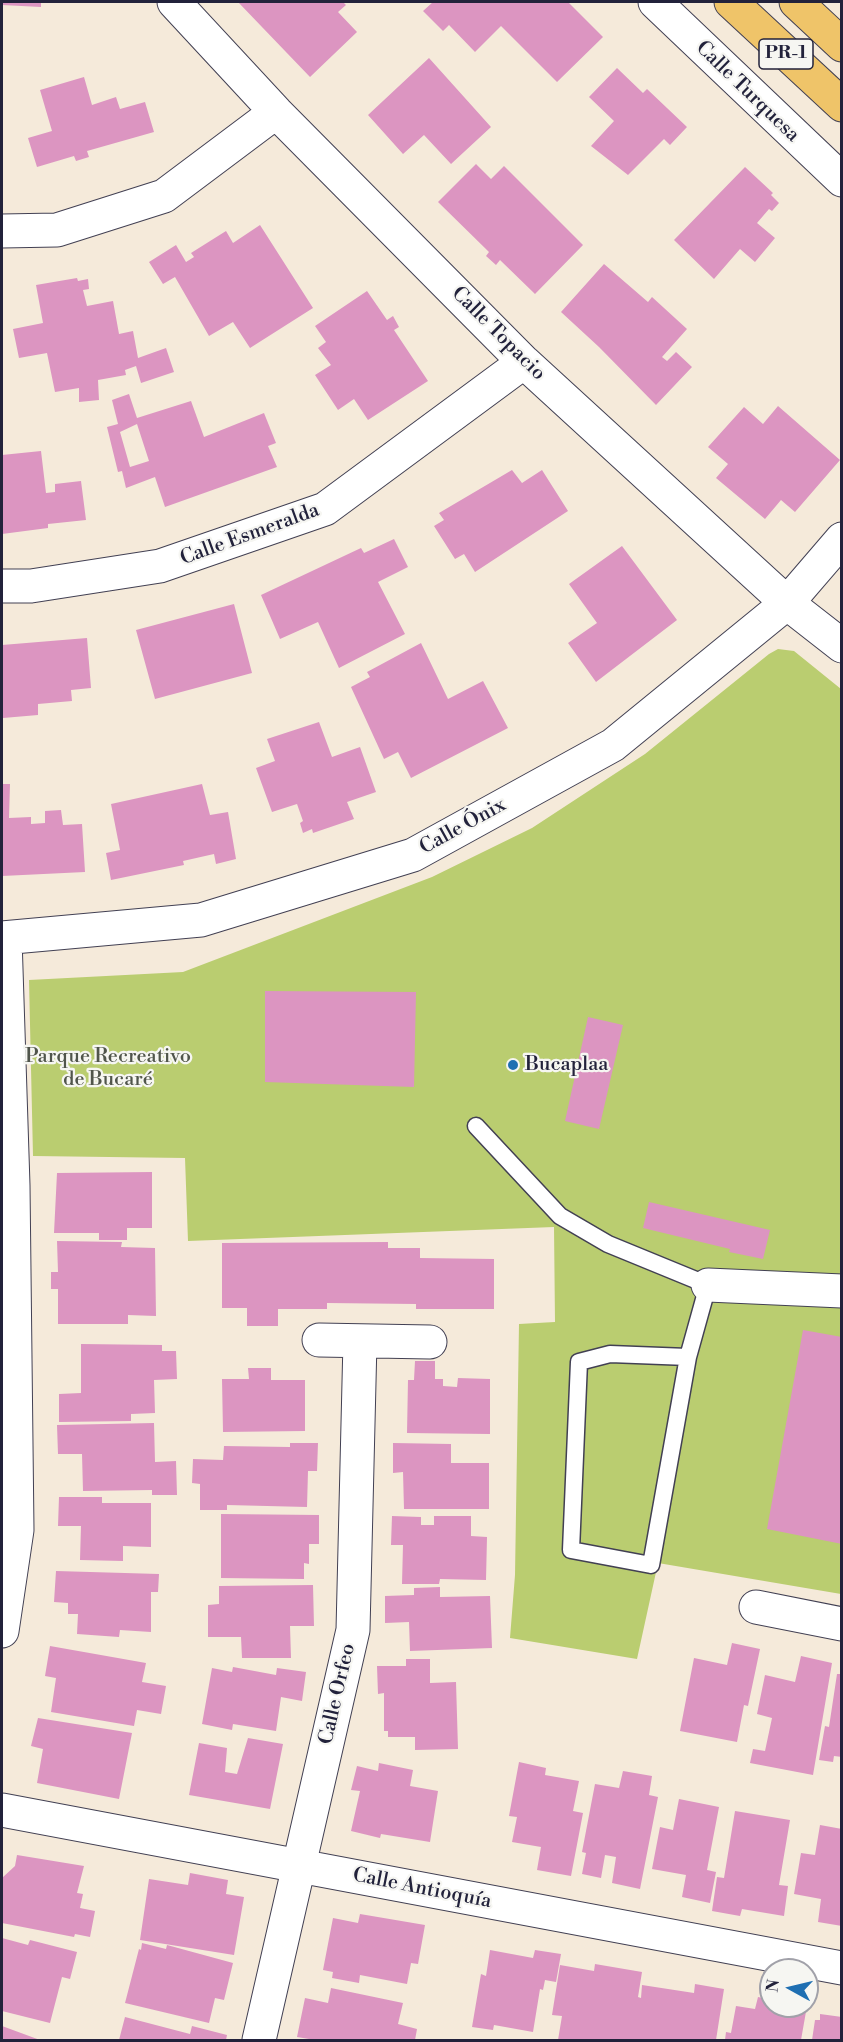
<!DOCTYPE html>
<html>
<head>
<meta charset="utf-8">
<style>
	body { margin:0 }
	#map { position:relative; width:843px; height:2042px; overflow:hidden; background:#f5eada; font-family:"Libre Bodoni",serif }
	canvas { display:block }
	.frame { position:absolute; inset:0; border:3px solid #22223b; pointer-events:none }
	.north { position:absolute; left:759px; top:1958px; width:60px; height:60px; box-sizing:border-box; background:#f6f6f2; border:2px solid #a1a1a9; border-radius:50%; rotate:278deg; font-size:16px; font-weight:700; line-height:24px; text-align:center; color:#22223b }
	.north::after { content:''; display:block; margin:auto; width:21px; height:27px; background:#1f6fb2; clip-path:polygon(50% 0,100% 100%,50% 72%,0 100%) }
</style>
</head>
<body>
<div id="map">
<canvas width="843" height="2042"></canvas>
<div class="frame"></div>
<div class="north">N</div>
</div>
<script>
const context = document.querySelector('canvas').getContext('2d');
context.lineJoin = 'round';
function fill(path, color) {
  context.fillStyle = color;
  context.fill(path, 'evenodd');
}
function poly(rows) {
  const path = new Path2D();
  for (const r of rows) {
    path.moveTo(r[0], r[1]);
    for (let i = 2; i < r.length; i += 2) path.lineTo(r[i], r[i + 1]);
  }
  return path;
}
function stroke(path, color, width, dash) {
  context.strokeStyle = color;
  context.lineWidth = width;
  context.lineCap = dash ? 'butt' : 'round';
  context.setLineDash(dash || []);
  context.stroke(path);
}
function write(font, color, halo, rows, align = 'center') {
  context.font = font + ' "Libre Bodoni",serif';
  context.lineWidth = 4.5;
  context.setLineDash([]);
  context.textBaseline = 'middle';
  context.strokeStyle = halo;
  context.fillStyle = color;
  for (const [text, x, y, turn = 0] of rows) {
    context.save();
    context.translate(x, y);
    context.rotate((+turn || 0) * Math.PI / 180);
    context.textAlign = isNaN(turn) ? turn : align;
    if (halo) context.strokeText(text, 0, 0);
    context.fillText(text, 0, 0);
    context.restore();
  }
}
fill(poly([
	[778,649,794,651,841,689,841,1594,658,1563,637,1659,510,1638,515,1575,519,1324,555,1322,554,1227,188,1241,185,1158,33,1156,29,980,183,972,432,877,532,828,645,754,769,654]
]), '#bacd70');
fill(poly([
	[2,2,41,2,41,7,2,5],
	[238,2,343,2,346,5,338,12,357,32,310,77],
	[433,2,568,2,603,37,557,82,501,26,475,52,449,25,443,31,423,11],
	[429,58,491,127,451,164,424,135,403,154,368,115],
	[617,68,643,93,647,89,687,127,670,145,664,139,628,175,591,146,614,121,589,97],
	[84,77,92,105,116,97,120,109,145,102,154,132,87,151,89,157,76,161,74,156,37,167,28,138,52,131,40,90],
	[476,164,491,179,504,166,583,245,535,294,500,260,496,265,486,256,489,252,438,202],
	[745,167,773,193,771,195,779,203,772,211,769,209,757,223,775,238,755,262,740,249,714,279,674,240],
	[260,225,313,308,250,348,233,322,209,336,175,277,163,284,149,262,176,245,186,262,194,257,191,253,226,231,233,243],
	[604,264,648,302,652,297,687,329,662,357,667,361,676,352,692,367,656,405,599,347,561,312],
	[77,278,78,281,88,279,89,289,83,290,87,306,113,301,119,334,133,331,138,358,166,348,174,372,141,383,136,366,125,370,126,375,98,380,99,400,79,402,79,388,55,392,47,353,19,358,13,329,43,323,36,285],
	[367,291,387,320,393,316,399,327,394,330,428,381,368,420,354,399,338,410,315,375,331,365,318,348,326,342,315,326],
	[129,394,137,418,191,401,204,437,264,413,276,443,268,446,277,467,165,507,155,477,126,488,122,471,118,472,107,427,118,424,112,400],
	[137,424,149,461,130,467,120,432],
	[778,406,840,460,795,512,781,500,765,519,716,478,728,464,708,447,744,407,763,424],
	[41,451,46,493,55,492,55,484,81,481,86,520,48,524,48,528,2,534,2,455],
	[512,470,522,483,542,470,568,511,475,572,464,554,455,559,434,526,444,520,439,513],
	[394,539,408,567,378,582,405,634,339,668,318,622,280,639,261,595,361,548,364,553],
	[622,546,677,620,596,682,568,643,597,623,569,584],
	[234,604,252,673,155,699,136,630],
	[87,638,91,688,71,690,72,701,38,704,38,715,3,718,2,645],
	[421,643,448,699,483,681,508,728,411,778,398,752,384,759,351,687,370,677,367,672],
	[319,722,332,757,360,747,376,792,347,802,354,819,313,833,312,829,303,833,300,823,303,821,297,804,272,812,256,768,275,761,267,739],
	[2,784,10,784,9,818,31,817,31,824,45,823,45,811,61,810,63,825,82,824,85,872,2,876],
	[202,784,210,815,228,812,236,859,216,864,214,854,183,861,184,865,111,880,106,853,120,850,111,804],
	[265,991,416,992,414,1087,265,1082],
	[588,1017,623,1025,599,1129,565,1121],
	[152,1172,152,1228,127,1228,127,1240,99,1240,99,1233,54,1233,57,1173],
	[649,1202,770,1230,763,1259,729,1252,730,1249,643,1228],
	[57,1241,122,1242,121,1247,155,1248,156,1316,128,1315,128,1324,58,1324,58,1289,51,1289,51,1272,58,1272],
	[388,1242,388,1248,420,1248,420,1258,494,1259,494,1309,416,1309,416,1304,327,1303,327,1309,278,1309,278,1326,247,1326,247,1308,222,1308,222,1243],
	[803,1330,842,1337,842,1544,767,1529],
	[81,1344,162,1345,162,1351,176,1351,177,1379,154,1380,155,1413,131,1414,131,1421,59,1422,59,1394,81,1393],
	[415,1361,435,1361,435,1379,443,1379,443,1386,457,1387,458,1378,490,1379,490,1434,407,1433,408,1380,414,1380],
	[248,1368,271,1368,271,1380,305,1380,305,1431,223,1432,222,1379,249,1379],
	[154,1423,155,1462,176,1461,177,1495,152,1495,152,1490,83,1491,82,1454,58,1454,57,1425],
	[290,1443,318,1443,317,1471,308,1471,307,1507,227,1505,227,1510,200,1510,200,1484,192,1483,193,1459,223,1460,224,1446,290,1447],
	[393,1443,451,1444,451,1463,489,1463,489,1509,404,1509,403,1472,393,1473],
	[59,1497,102,1497,102,1503,151,1503,151,1547,123,1546,123,1561,80,1560,81,1526,58,1526],
	[221,1514,319,1515,319,1544,309,1544,309,1564,304,1563,304,1579,221,1578],
	[392,1516,421,1517,421,1525,434,1525,434,1516,471,1516,471,1536,487,1537,486,1580,440,1579,439,1584,402,1584,403,1545,391,1545],
	[56,1571,159,1574,158,1592,151,1592,151,1632,120,1630,119,1637,77,1634,78,1614,68,1614,68,1603,54,1602],
	[313,1585,314,1626,290,1626,291,1658,242,1658,241,1637,208,1637,208,1605,219,1604,219,1586],
	[440,1587,440,1597,490,1596,492,1648,410,1651,409,1622,385,1623,385,1596,414,1595,414,1588],
	[732,1643,760,1649,748,1706,744,1705,737,1742,680,1731,694,1658,727,1665],
	[50,1646,146,1663,142,1682,166,1686,161,1714,137,1710,134,1726,51,1712,56,1678,45,1676],
	[801,1656,832,1663,813,1775,750,1763,753,1749,765,1751,772,1718,757,1714,765,1675,795,1682],
	[406,1659,430,1659,430,1683,456,1682,458,1749,415,1750,415,1737,388,1737,388,1731,384,1731,384,1693,378,1694,377,1666,406,1666],
	[233,1667,276,1675,277,1668,306,1672,302,1701,281,1697,276,1731,233,1724,232,1730,202,1724,212,1668,232,1672],
	[837,1674,842,1674,842,1757,834,1756,833,1762,819,1760,825,1726,829,1727],
	[38,1718,132,1733,119,1799,37,1783,43,1749,31,1746],
	[248,1738,283,1744,270,1809,189,1795,199,1743,227,1748,225,1772,237,1774],
	[519,1762,546,1768,545,1775,579,1781,573,1811,583,1813,571,1876,537,1870,541,1847,512,1842,517,1817,509,1816],
	[379,1763,413,1770,410,1786,438,1791,430,1842,381,1834,380,1838,351,1831,360,1791,351,1790,357,1766,378,1771],
	[623,1771,652,1776,649,1795,658,1797,640,1889,612,1883,616,1857,605,1855,601,1878,582,1874,586,1853,582,1852,595,1784,619,1788],
	[679,1799,719,1807,707,1870,716,1872,710,1903,682,1897,686,1875,652,1869,660,1827,673,1830],
	[735,1811,790,1820,779,1885,788,1886,784,1916,742,1909,740,1916,712,1911,717,1877,724,1878],
	[820,1825,842,1829,842,1926,818,1922,821,1899,794,1894,801,1853,815,1855],
	[17,1855,84,1866,77,1893,83,1894,80,1908,95,1911,90,1937,75,1934,74,1937,2,1923,2,1878,15,1866],
	[190,1873,228,1880,226,1894,244,1897,234,1955,140,1940,149,1879,188,1885],
	[360,1914,425,1925,418,1964,411,1963,407,1984,360,1975,359,1983,332,1978,333,1972,323,1970,333,1918,358,1923],
	[2,1938,28,1945,30,1940,77,1952,70,1979,62,1977,50,2023,2,2011],
	[142,1943,166,1949,167,1945,233,1963,224,2000,215,1998,209,2023,125,2003,139,1949,141,1950],
	[490,1950,533,1958,535,1950,561,1954,556,1982,545,1980,543,1990,540,1989,533,2032,494,2025,493,2030,472,2027,481,1974,486,1976],
	[595,1964,642,1972,638,1997,641,1998,642,1985,694,1993,695,1984,724,1989,716,2040,558,2040,562,2016,552,2015,560,1965,594,1971],
	[331,1988,403,2003,398,2024,417,2029,415,2040,315,2040,297,2037,305,1998,328,2003],
	[758,1997,771,2000,771,2006,807,2006,801,2040,725,2040,726,2032,731,2033,736,2006,755,2009],
	[820,2014,842,2017,842,2040,812,2040,815,2020,820,2020],
	[125,2017,190,2034,192,2026,227,2035,226,2040,119,2040],
	[2,2026,40,2040,2,2040]
]), '#dc95c1');
const service = poly([
	[476,1126,560,1216,608,1244,708,1285,688,1357,651,1565,571,1550,579,1362,610,1354,688,1357]
]);
const minor = poly([
	[174,2,276,112,524,362,787,603,842,646],
	[655,2,842,180],
	[2,231,57,230,164,196,276,112],
	[2,586,31,586,160,566,325,509,524,362],
	[2,938,201,920,413,855,613,745,787,603,842,539],
	[708,1285,842,1291],
	[319,1340,430,1342],
	[756,1607,842,1624],
	[2,1631,17,1530,13,1185,5,938],
	[2,1810,842,1968],
	[259,2040,353,1630,360,1341]
]);
const trunk = poly([
	[731,2,842,105],
	[796,2,842,45]
]);
stroke(service, '#424053', 19);
stroke(minor, '#424053', 35);
stroke(trunk, '#424053', 35);
stroke(service, '#fff', 16);
stroke(minor, '#fff', 33);
stroke(trunk, '#efc469', 33);
for (const [x, y, r, color] of [
	[513,1065,6,"#1f6fb2"]
]) {
  const dot = new Path2D();
  dot.arc(x, y, r, 0, 2 * Math.PI);
  context.fillStyle = color;
  context.fill(dot);
  stroke(dot, '#f6f6f2', 2);
}
for (const [x, y, w] of [
	[786,54,54]
]) {
  const box = new Path2D();
  box.roundRect(x - w / 2, y - 15, w, 30, 4.5);
  context.fillStyle = '#f6f6f2';
  context.fill(box);
  stroke(box, '#22223b', 1.5);
}
write('bold 18px', '#22223b', null, [
	["PR-1",786,54]
]);
write('20px', '#22223b', '#f6f6f2', [
	["Calle Turquesa",747,92,44],
	["Calle Topacio",498,334,45],
	["Calle Esmeralda",250,535,-20],
	["Calle Ónix",463,827,-29],
	["Calle Orfeo",338,1694,-77],
	["Calle Antioquía",422,1889,11]
]);
write('20px', '#50554b', '#f6f6f2', [
	["Parque Recreativo",108,1057],
	["de Bucaré",108,1080]
]);
write('20px', '#22223b', '#f6f6f2', [
	["Bucaplaa",525,1065]
], 'left');
</script>
</body>
</html>
